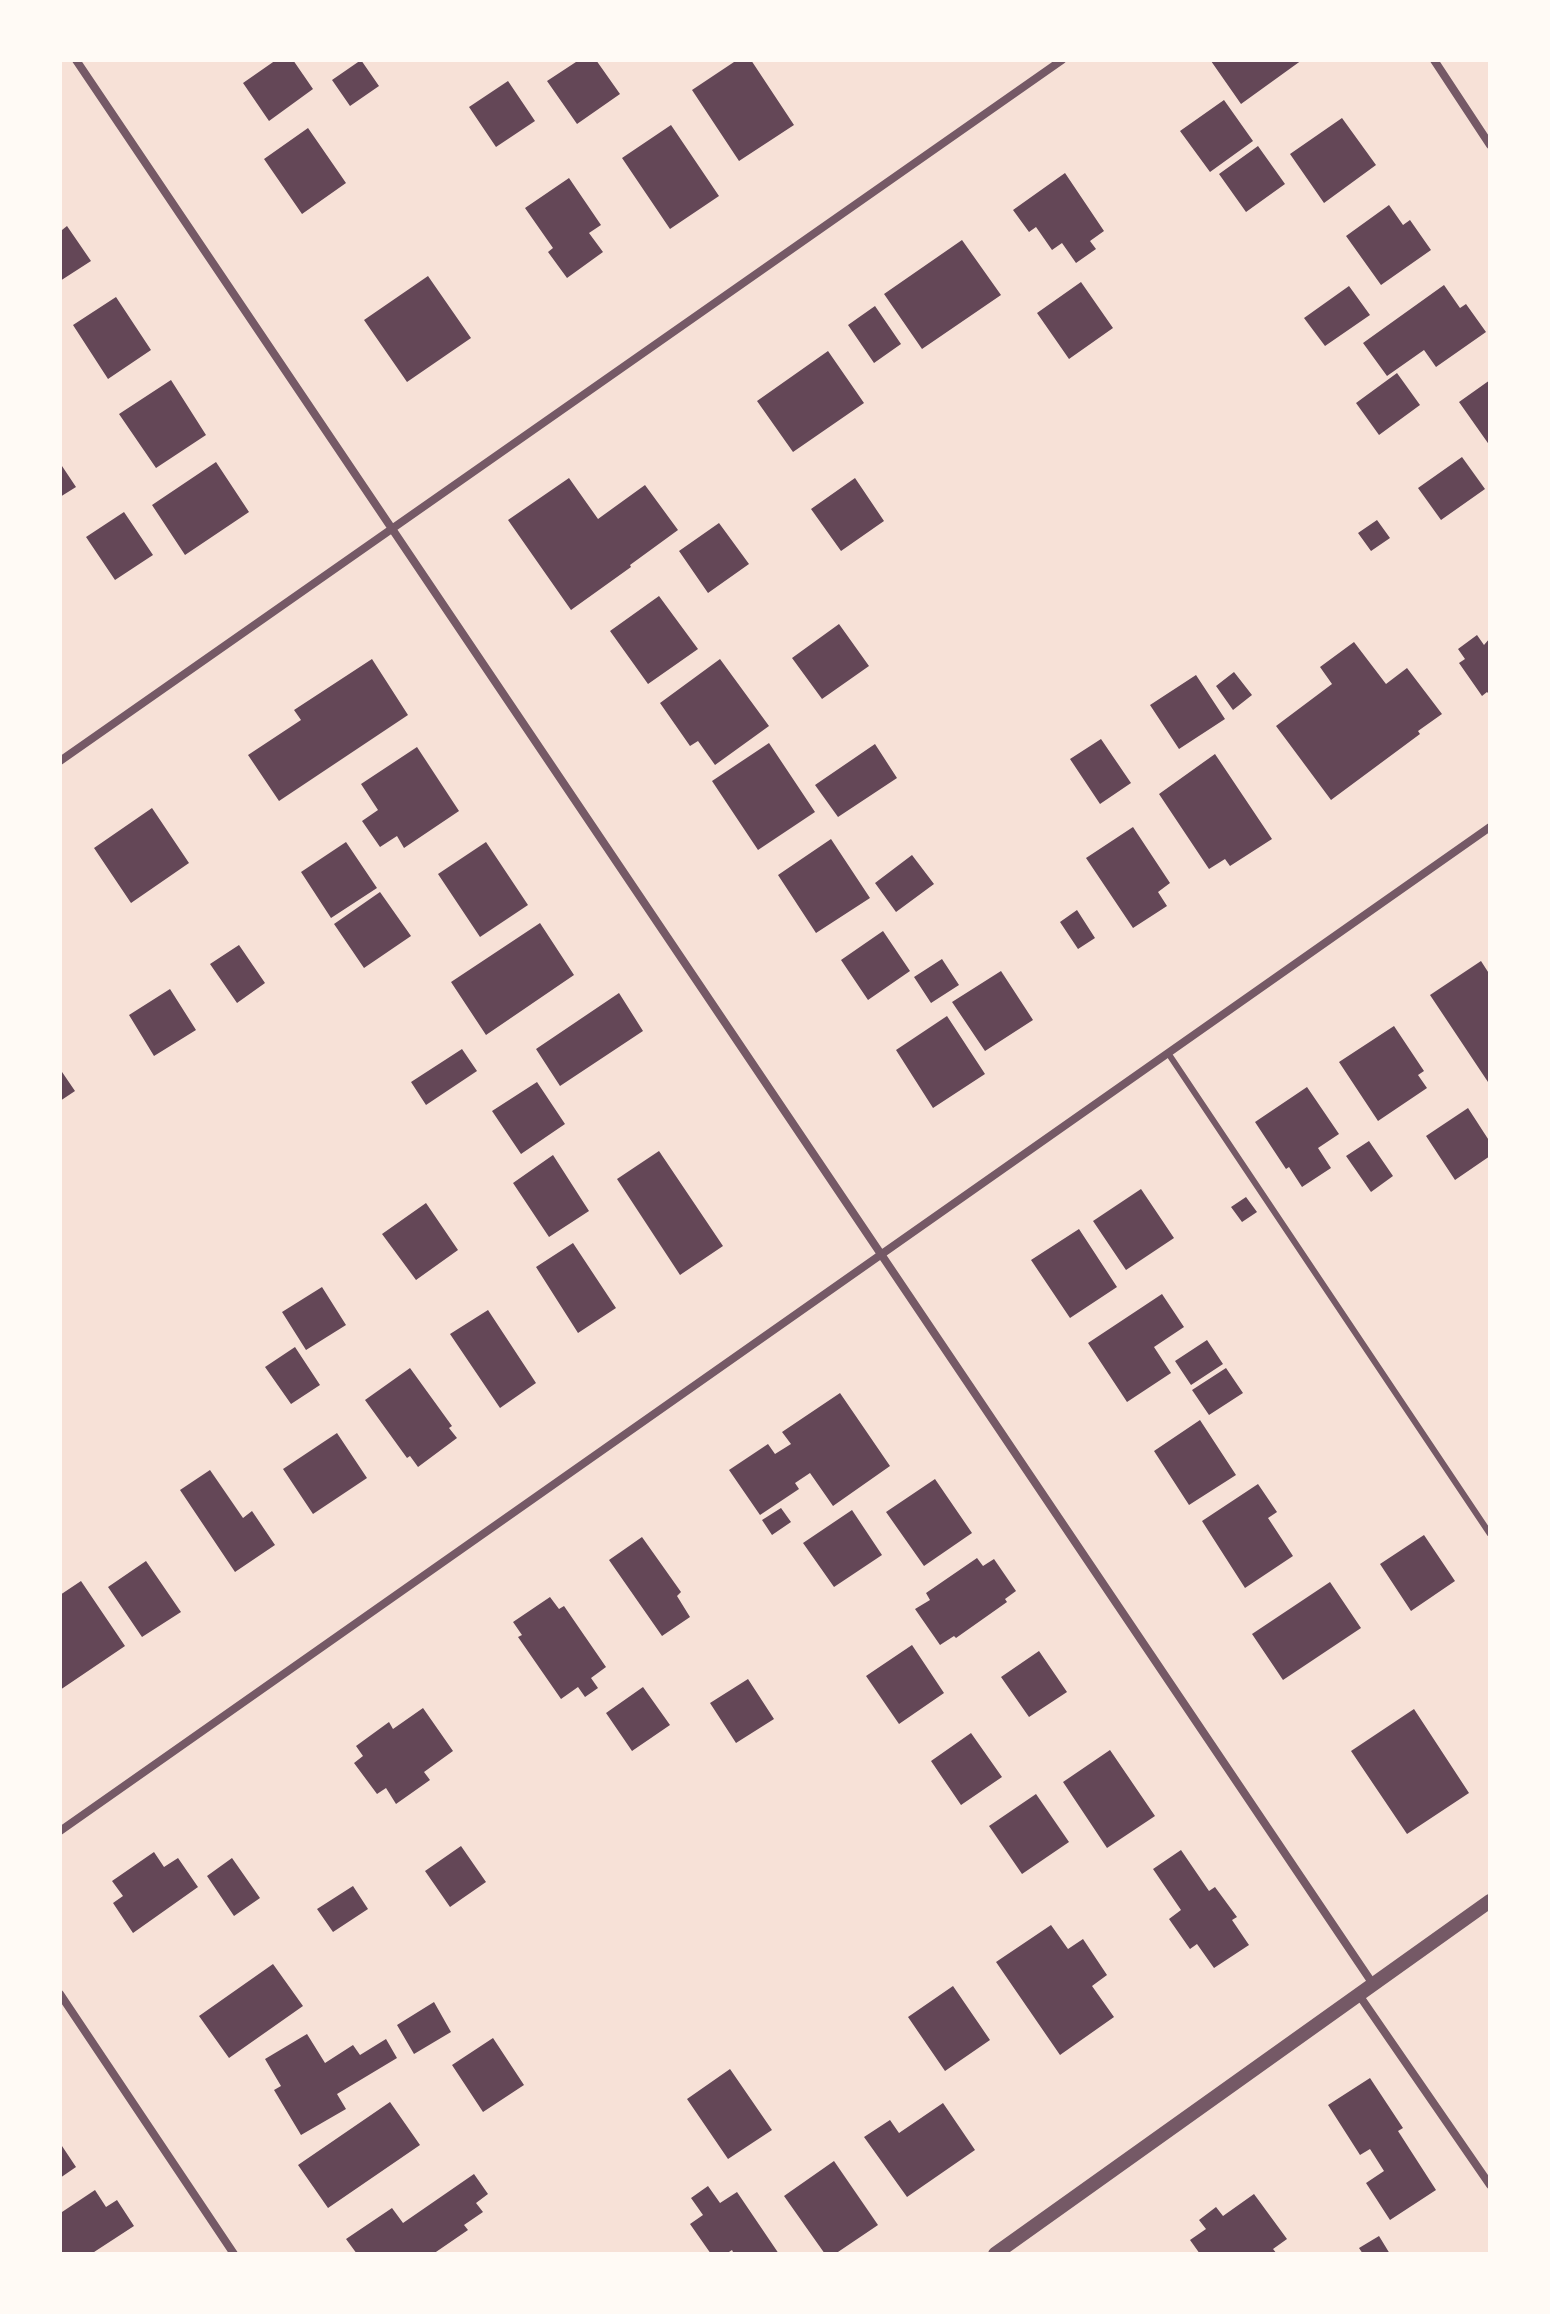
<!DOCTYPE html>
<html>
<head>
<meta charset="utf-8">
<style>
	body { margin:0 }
	#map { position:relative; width:1550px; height:2314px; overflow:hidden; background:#f7e1d7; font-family:"PT Serif",serif }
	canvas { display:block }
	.frame { position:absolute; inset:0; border:62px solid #fffaf5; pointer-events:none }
</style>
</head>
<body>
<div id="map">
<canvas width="1550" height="2314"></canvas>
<div class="frame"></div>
</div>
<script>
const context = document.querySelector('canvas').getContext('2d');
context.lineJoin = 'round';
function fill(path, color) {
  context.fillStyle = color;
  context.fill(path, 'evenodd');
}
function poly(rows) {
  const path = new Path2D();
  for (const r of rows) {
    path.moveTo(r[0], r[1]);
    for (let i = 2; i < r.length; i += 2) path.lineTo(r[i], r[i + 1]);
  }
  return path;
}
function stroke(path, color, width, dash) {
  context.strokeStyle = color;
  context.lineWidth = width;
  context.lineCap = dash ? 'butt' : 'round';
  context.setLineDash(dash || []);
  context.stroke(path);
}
fill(poly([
	[276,60,293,60,313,89,269,121,243,83],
	[361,60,379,86,350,106,332,80],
	[579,60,596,60,620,94,577,124,547,81],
	[737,60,751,60,794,125,739,161,692,90],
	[1213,60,1302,60,1241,104,1211,61],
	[508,81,535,121,496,147,469,107],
	[1224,100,1253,141,1210,172,1180,131],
	[1342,118,1376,165,1324,203,1290,154],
	[671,125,719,196,670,229,622,158],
	[308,128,346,183,302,214,264,159],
	[1258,146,1285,184,1246,212,1219,174],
	[1065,173,1104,231,1090,241,1096,249,1076,263,1062,243,1052,250,1036,227,1029,232,1013,210],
	[569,178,601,225,589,233,603,252,567,278,548,252,553,248,525,208],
	[1389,205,1403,225,1410,220,1431,250,1381,285,1346,236],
	[60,226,62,230,67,226,91,261,60,281],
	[962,240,1001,295,922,349,884,294],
	[428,276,471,338,407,382,364,320],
	[1081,282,1113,328,1069,359,1037,313],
	[1444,285,1460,308,1466,304,1486,332,1436,367,1424,350,1387,376,1363,343],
	[1349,286,1370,315,1325,346,1304,318],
	[116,297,151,350,108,379,73,325],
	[875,306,901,344,874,363,848,325],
	[828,351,864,403,793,452,757,401],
	[1397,373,1420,405,1379,435,1356,403],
	[171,380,206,435,156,468,119,414],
	[1490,380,1490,446,1459,402],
	[1462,457,1485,489,1441,520,1418,488],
	[216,462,249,512,185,555,152,505],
	[60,463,76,487,60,497],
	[569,478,598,519,645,485,678,530,630,565,631,567,571,610,508,520],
	[855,478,884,521,841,551,811,509],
	[124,512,153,555,115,580,86,537],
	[1377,520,1390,538,1371,551,1358,533],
	[719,523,749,564,708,593,679,551],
	[659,596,698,649,648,684,610,631],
	[839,624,869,666,822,699,792,658],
	[1477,635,1484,645,1490,638,1490,695,1487,692,1482,696,1459,663,1465,659,1458,649],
	[1354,642,1386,684,1407,668,1442,714,1418,731,1420,734,1331,800,1276,726,1332,684,1320,667],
	[372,659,408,715,279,801,248,755,301,720,294,710],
	[720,659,769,726,715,765,698,741,690,746,660,703],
	[1234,672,1252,695,1233,710,1216,686],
	[1196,675,1225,719,1179,749,1150,705],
	[1101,739,1131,783,1100,804,1070,759],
	[769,743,815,812,758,850,712,781],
	[875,744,897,778,838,817,815,785],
	[417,747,459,811,404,848,397,836,380,847,362,821,378,810,361,784],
	[1215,754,1272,839,1230,866,1225,859,1209,869,1159,794],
	[152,808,189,863,131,903,94,848],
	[1133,827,1170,883,1158,892,1167,906,1133,928,1086,858],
	[831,839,870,898,816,933,778,875],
	[346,842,377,888,331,918,301,872],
	[486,842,528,905,480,937,438,874],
	[912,855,934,884,896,912,875,883],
	[380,892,411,936,364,968,334,924],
	[1077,910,1095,938,1078,949,1060,922],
	[540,923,574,975,486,1035,451,982],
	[883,931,910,971,868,1000,841,960],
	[239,945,265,983,237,1003,210,964],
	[942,959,959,985,931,1003,914,977],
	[1481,961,1490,975,1490,1085,1430,995],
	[1001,971,1033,1020,985,1051,952,1002],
	[170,989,196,1030,154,1056,129,1015],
	[619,993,643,1031,560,1086,536,1049],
	[947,1016,985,1074,933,1108,896,1050],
	[1394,1026,1424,1071,1418,1075,1427,1088,1378,1121,1339,1062],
	[462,1049,477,1071,426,1105,411,1082],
	[60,1069,75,1091,60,1101],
	[537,1082,565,1124,521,1154,492,1111],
	[1307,1087,1339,1134,1318,1148,1331,1168,1302,1187,1289,1167,1286,1169,1255,1122],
	[1468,1108,1490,1142,1490,1156,1455,1180,1426,1136],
	[1369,1141,1393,1176,1371,1192,1346,1156],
	[659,1151,723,1246,680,1275,617,1179],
	[553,1155,589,1211,549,1237,513,1183],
	[1141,1189,1174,1238,1126,1270,1093,1221],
	[1246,1197,1257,1212,1242,1222,1231,1207],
	[426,1203,458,1250,416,1280,382,1234],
	[1079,1229,1117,1287,1070,1318,1031,1260],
	[573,1243,616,1308,578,1333,536,1267],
	[322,1287,346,1325,306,1350,282,1312],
	[1162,1294,1184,1327,1154,1347,1171,1373,1127,1402,1088,1343],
	[488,1310,536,1383,500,1408,450,1334],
	[1207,1340,1223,1364,1191,1385,1175,1361],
	[295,1347,320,1385,291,1404,265,1367],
	[410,1368,452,1426,449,1428,457,1438,418,1467,410,1456,407,1458,365,1400],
	[1226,1368,1243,1393,1209,1415,1192,1390],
	[840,1393,890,1466,833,1506,810,1473,795,1483,799,1489,760,1515,729,1470,768,1444,775,1454,791,1444,782,1432],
	[1200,1420,1236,1475,1189,1505,1154,1451],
	[337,1433,367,1478,313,1514,283,1469],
	[210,1470,243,1518,252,1511,275,1545,235,1572,180,1490],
	[935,1479,972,1533,924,1566,886,1512],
	[1258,1484,1277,1512,1268,1518,1293,1556,1245,1588,1202,1521],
	[781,1508,791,1522,772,1535,762,1520],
	[852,1510,882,1555,834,1587,803,1543],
	[1424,1535,1455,1581,1411,1611,1380,1564],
	[642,1537,681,1592,677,1596,690,1617,662,1636,609,1560],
	[977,1558,983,1566,994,1559,1016,1591,1005,1599,1007,1602,956,1638,954,1636,940,1645,915,1609,930,1600,926,1593],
	[146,1561,181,1612,142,1637,108,1587],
	[81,1581,125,1646,60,1690,60,1595],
	[1330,1582,1361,1628,1283,1680,1252,1634],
	[550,1597,559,1609,564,1606,606,1667,591,1678,598,1688,585,1697,578,1687,561,1699,518,1637,522,1635,513,1622],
	[912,1645,944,1693,899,1724,866,1676],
	[1039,1651,1067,1692,1029,1717,1001,1677],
	[748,1679,774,1719,736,1743,710,1703],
	[643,1687,670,1725,632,1751,606,1713],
	[423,1708,453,1751,424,1772,430,1780,396,1804,386,1788,377,1794,354,1763,363,1756,356,1746,389,1722,393,1729],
	[1414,1709,1469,1793,1407,1834,1351,1751],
	[971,1733,1002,1777,961,1805,931,1761],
	[1110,1750,1155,1816,1107,1848,1063,1782],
	[1036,1794,1069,1842,1022,1874,989,1826],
	[461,1846,486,1882,450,1907,425,1871],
	[1181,1850,1209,1891,1215,1887,1237,1917,1232,1920,1249,1945,1214,1968,1197,1944,1190,1949,1169,1919,1181,1910,1153,1869],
	[154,1852,164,1867,178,1858,198,1887,133,1933,113,1903,123,1896,112,1881],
	[232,1858,260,1898,234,1916,207,1876],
	[353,1886,368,1909,333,1932,317,1909],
	[1051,1925,1068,1949,1083,1939,1107,1975,1092,1986,1114,2017,1060,2055,996,1962],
	[273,1964,303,2006,229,2058,199,2016],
	[953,1986,990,2040,945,2071,908,2017],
	[434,2002,451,2032,414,2054,397,2025],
	[307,2034,325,2063,353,2045,360,2055,386,2039,397,2058,337,2094,346,2109,301,2135,274,2090,281,2086,265,2059],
	[493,2038,524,2085,483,2112,452,2065],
	[730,2069,772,2130,728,2159,687,2099],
	[1370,2078,1403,2128,1398,2131,1436,2190,1390,2220,1366,2183,1384,2171,1370,2149,1360,2155,1328,2105],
	[390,2102,420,2145,328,2208,298,2165],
	[943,2103,975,2150,907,2197,864,2137,890,2120,899,2133],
	[60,2143,76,2167,60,2178],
	[834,2161,878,2225,835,2254,825,2254,784,2196],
	[474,2174,488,2194,476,2203,483,2212,464,2225,468,2230,433,2254,357,2254,346,2239,392,2208,403,2223],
	[708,2186,720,2203,737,2192,779,2254,734,2254,732,2250,726,2254,711,2254,690,2224,703,2215,691,2198],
	[95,2190,106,2207,117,2200,134,2226,91,2254,60,2254,60,2208,62,2212],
	[1254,2194,1287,2239,1273,2249,1277,2254,1200,2254,1190,2240,1206,2229,1199,2220,1216,2207,1223,2216],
	[1379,2236,1390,2254,1363,2254,1359,2248]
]), '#644757');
stroke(poly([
	[1168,1053,1490,1534]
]), '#755966', 6);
stroke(poly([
	[76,60,1373,1984],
	[1434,60,1490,145],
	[60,761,1062,60],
	[60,1831,1490,827],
	[60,1994,234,2254],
	[1359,1995,1490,2185]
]), '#755966', 8);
stroke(poly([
	[995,2254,1490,1901]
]), '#755966', 14);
</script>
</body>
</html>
